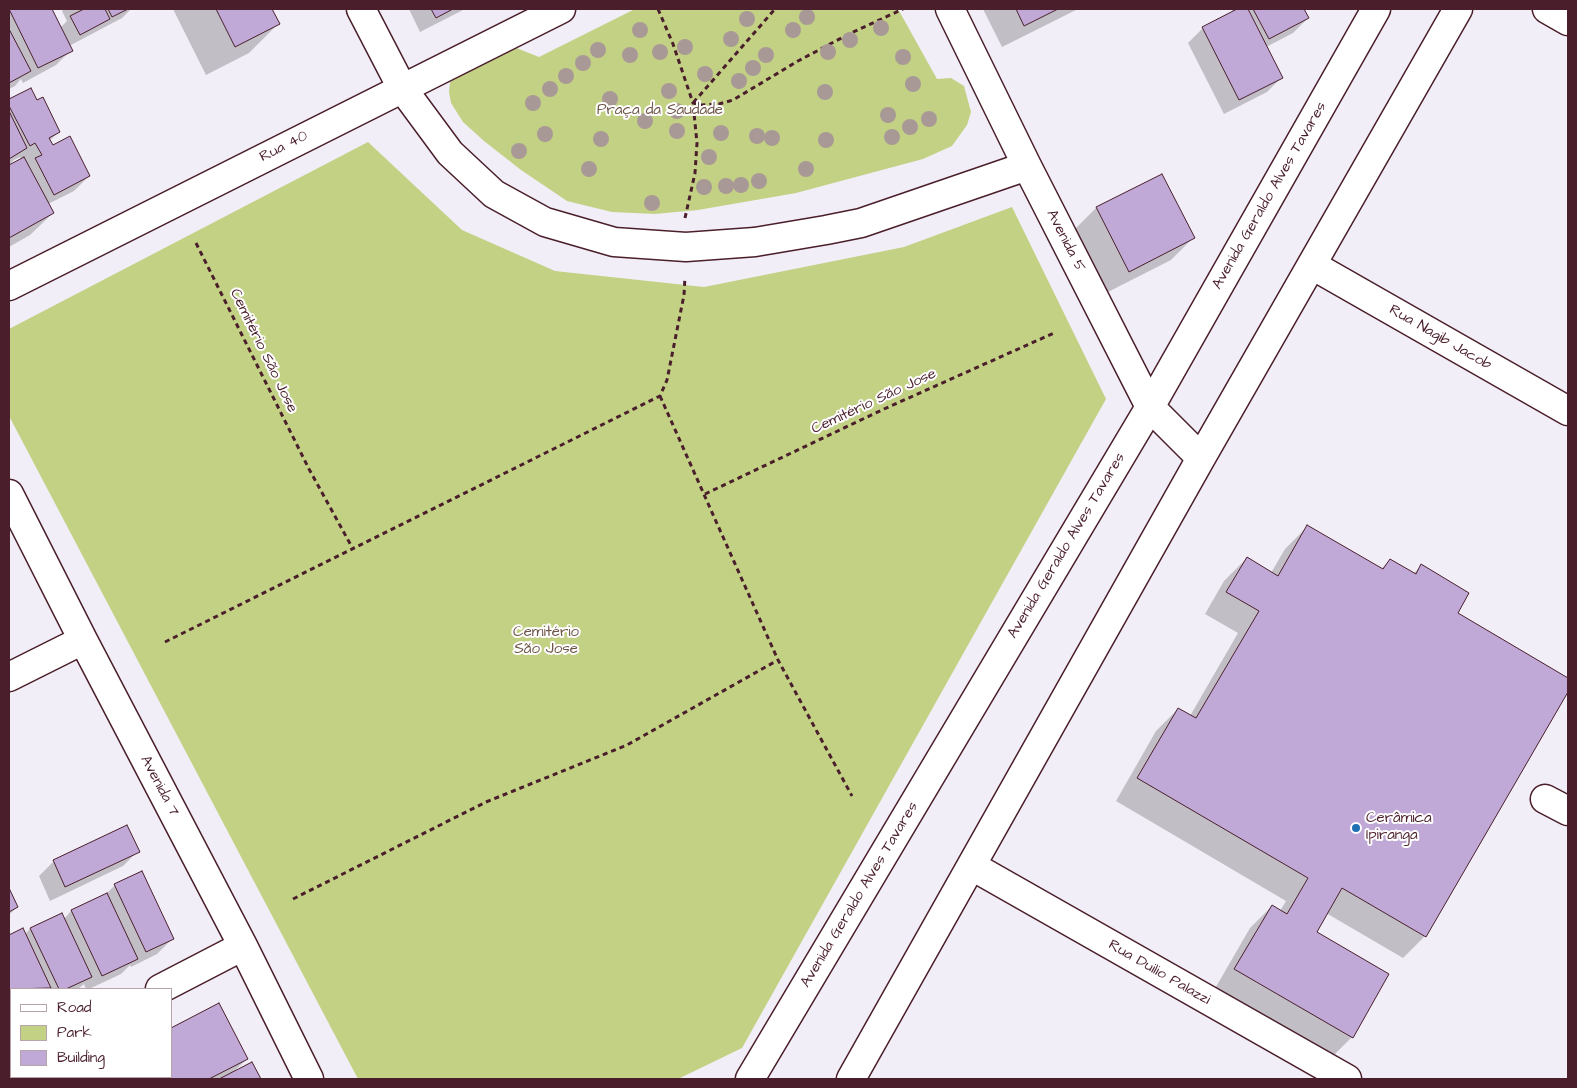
<!DOCTYPE html>
<html>
<head>
<meta charset="utf-8">
<style>
	body { margin:0 }
	#map { position:relative; width:1577px; height:1088px; overflow:hidden; background:#f2eef7; font-family:"Architects Daughter",sans-serif }
	canvas { display:block }
	.frame { position:absolute; inset:0; border:10px solid #4a1f2b; pointer-events:none }
	.legend { position:absolute; left:10px; top:988px; width:162px; height:90px; box-sizing:border-box; background:#fff; border:1px solid #b7a5aa; margin:0; padding:6px 9px; list-style:none; font-size:15px; color:#4a1f2b }
	.legend li { display:flex; align-items:center; gap:10px; height:25px }
	.legend b { width:25px; border:1px solid #b7a5aa }
</style>
</head>
<body>
<div id="map">
<canvas width="1577" height="1088"></canvas>
<div class="frame"></div>
<ul class="legend">
<li><b style="height:6px;background:#fff"></b>Road</li>
<li><b style="height:14px;background:#c3d185"></b>Park</li>
<li><b style="height:14px;background:#c0a8d7"></b>Building</li>
</ul>
</div>
<script>
const context = document.querySelector('canvas').getContext('2d');
context.lineJoin = 'round';
function fill(path, color) {
  context.fillStyle = color;
  context.fill(path, 'evenodd');
}
function poly(rows) {
  const path = new Path2D();
  for (const r of rows) {
    path.moveTo(r[0], r[1]);
    for (let i = 2; i < r.length; i += 2) path.lineTo(r[i], r[i + 1]);
  }
  return path;
}
function stroke(path, color, width, dash) {
  context.strokeStyle = color;
  context.lineWidth = width;
  context.lineCap = dash ? 'butt' : 'round';
  context.setLineDash(dash || []);
  context.stroke(path);
}
function write(font, color, halo, rows, align = 'center') {
  context.font = font + ' "Architects Daughter",sans-serif';
  context.lineWidth = 4;
  context.setLineDash([]);
  context.textBaseline = 'middle';
  context.strokeStyle = halo;
  context.fillStyle = color;
  for (const [text, x, y, turn = 0] of rows) {
    context.save();
    context.translate(x, y);
    context.rotate((+turn || 0) * Math.PI / 180);
    context.textAlign = isNaN(turn) ? turn : align;
    if (halo) context.strokeText(text, 0, 0);
    context.fillText(text, 0, 0);
    context.restore();
  }
}
fill(poly([
	[635,9,898,9,937,79,951,78,964,86,971,112,967,125,952,146,923,159,796,193,698,210,655,214,612,212,567,201,521,170,484,141,463,122,451,103,449,92,450,82,485,59,514,47,539,57],
	[368,142,462,230,555,271,704,287,904,247,1012,207,1106,399,742,1048,678,1079,358,1079,9,416,9,329]
]), '#c3d185');
fill(poly([
	[9,9,50,9,60,28,67,21,62,11,64,9,131,9,122,18,69,46,71,50,56,65,23,83,21,79,15,86,9,89],
	[173,9,270,9,278,24,249,53,206,75],
	[409,9,465,9,420,32],
	[983,9,1078,9,1002,47],
	[1231,9,1303,9,1308,18,1293,33,1266,47,1282,77,1267,92,1224,114,1188,43,1203,28,1233,12],
	[30,89,37,102,59,132,49,141,52,147,89,176,74,191,48,204,53,213,30,235,9,247,9,167,22,160,20,157,14,160,9,165,9,100],
	[1161,175,1193,238,1171,260,1106,293,1074,230,1096,208],
	[1308,526,1381,569,1390,560,1413,574,1421,566,1456,613,1568,679,1568,689,1425,936,1403,958,1326,913,1315,932,1388,974,1352,1037,1329,1060,1213,992,1250,928,1272,906,1280,911,1286,901,1116,801,1156,731,1178,709,1190,716,1238,633,1205,614,1224,581,1247,558,1271,573,1285,549],
	[138,851,123,866,50,901,39,876,54,861],
	[115,885,172,939,157,954,131,967,130,965,121,974,89,989,86,989,84,984,78,989,11,989,11,1014,9,1015,9,936,22,930,24,935,30,929,64,919,71,911,105,895],
	[9,891,17,907,9,915],
	[247,1059,232,1073,251,1064,259,1079,127,1079,125,1077,171,1077],
	[96,1077,103,1077,104,1079,91,1079]
]), '#0003');
const building = poly([
	[9,9,52,9,73,51,38,68,9,9],
	[84,9,105,9,110,19,80,35,70,16,84,9],
	[108,9,128,9,112,17,108,9],
	[216,9,272,9,280,24,235,47,216,9],
	[431,9,453,9,436,18,431,9],
	[1016,9,1058,9,1024,26,1016,9],
	[1237,9,1248,9,1283,78,1239,100,1202,27,1237,9],
	[1253,9,1304,9,1309,18,1269,39,1253,9],
	[9,29,31,71,9,83,9,29],
	[31,88,37,100,43,97,60,132,49,138,53,145,70,136,90,176,54,195,35,158,42,155,35,143,30,146,9,106,9,99,31,88],
	[9,111,27,148,9,159,9,111],
	[24,157,54,213,9,238,9,165,24,157],
	[1162,174,1195,238,1129,272,1096,207,1162,174],
	[1307,525,1383,569,1390,559,1416,574,1421,564,1469,593,1458,613,1568,678,1568,692,1426,937,1342,888,1317,932,1389,974,1353,1038,1234,969,1272,905,1287,914,1308,878,1137,778,1178,708,1196,718,1259,611,1226,592,1247,557,1278,576,1307,525],
	[127,825,140,852,65,887,53,860,127,825],
	[142,871,174,939,146,952,114,884,142,871],
	[9,888,18,907,9,912,9,888],
	[107,893,138,959,102,976,71,910,107,893],
	[62,913,92,977,66,989,59,989,30,928,62,913],
	[23,928,51,988,11,989,11,1005,9,1000,9,935,23,928],
	[219,1003,248,1059,209,1079,160,1079,159,1077,171,1077,171,1028,219,1003],
	[252,1062,261,1079,219,1079,252,1062]
]);
fill(building, '#c0a8d7');
stroke(building, '#4a1f2b', 1);
const minor = poly([
	[361,9,402,88,450,153,494,194,545,222,614,242,686,247,755,242,826,230,861,223,1027,166],
	[950,9,1027,166,1150,407,1201,458],
	[1547,9,1568,21],
	[1312,265,1568,411],
	[9,286,561,9],
	[9,494,83,640,243,946,309,1079],
	[9,677,83,640],
	[1545,799,1568,811],
	[972,866,1347,1079],
	[160,989,243,946],
	[9,1067,11,1066],
	[750,1079,1150,407,1376,9],
	[851,1079,1201,458,1458,9]
]);
stroke(minor, '#4a1f2b', 31);
stroke(poly([
	[658,9,673,44,693,103,701,105,719,104,733,100,798,61,849,34,903,9],
	[685,218,695,173,697,143,693,103,775,9],
	[196,243,309,469,353,549],
	[660,396,778,660,852,796],
	[705,494,884,409,1054,333],
	[165,642,660,396,667,380,684,295,685,277],
	[293,899,486,802,627,745,778,660]
]), '#4a1f2b', 3, [5, 4]);
stroke(minor, '#fff', 28);
context.fillStyle = '#a99996';
for (const [x, y] of [
	[807,17],
	[747,19],
	[881,28],
	[640,30],
	[793,30],
	[731,39],
	[850,40],
	[685,47],
	[598,50],
	[660,52],
	[828,52],
	[630,55],
	[766,55],
	[903,57],
	[583,63],
	[753,68],
	[705,74],
	[566,76],
	[739,81],
	[913,84],
	[550,89],
	[669,91],
	[825,92],
	[610,99],
	[533,103],
	[677,111],
	[888,115],
	[929,119],
	[645,121],
	[910,127],
	[677,131],
	[721,133],
	[545,134],
	[757,136],
	[892,137],
	[772,138],
	[601,139],
	[826,140],
	[519,151],
	[709,157],
	[589,169],
	[806,169],
	[759,181],
	[741,185],
	[726,186],
	[704,187],
	[652,203]
]) {
  context.beginPath();
  context.arc(x, y, 8, 0, 2 * Math.PI);
  context.fill();
}
for (const [x, y, r, color] of [
	[1356,828,5,"#1f6fb2"]
]) {
  const dot = new Path2D();
  dot.arc(x, y, r, 0, 2 * Math.PI);
  context.fillStyle = color;
  context.fill(dot);
  stroke(dot, '#fff', 2);
}
write('15px', '#6e5446', '#fff', [
	["Praça da Saudade",660,111],
	["Cemitério",546,633],
	["São Jose",546,650]
]);
write('15px', '#4a1f2b', '#fff', [
	["Rua 40",284,147,-27],
	["Avenida Geraldo Alves Tavares",1270,196,-60],
	["Avenida 5",1065,241,63],
	["Rua Nagib Jacob",1440,338,30],
	["Cemitério São Jose",263,351,64],
	["Cemitério São Jose",874,402,-25],
	["Avenida Geraldo Alves Tavares",1067,546,-59],
	["Avenida 7",159,786,62],
	["Avenida Geraldo Alves Tavares",860,895,-59],
	["Rua Duilio Palazzi",1159,973,30]
]);
write('15px', '#4a1f2b', '#fff', [
	["Cerâmica",1366,819],
	["Ipiranga",1366,836]
], 'left');
</script>
</body>
</html>
